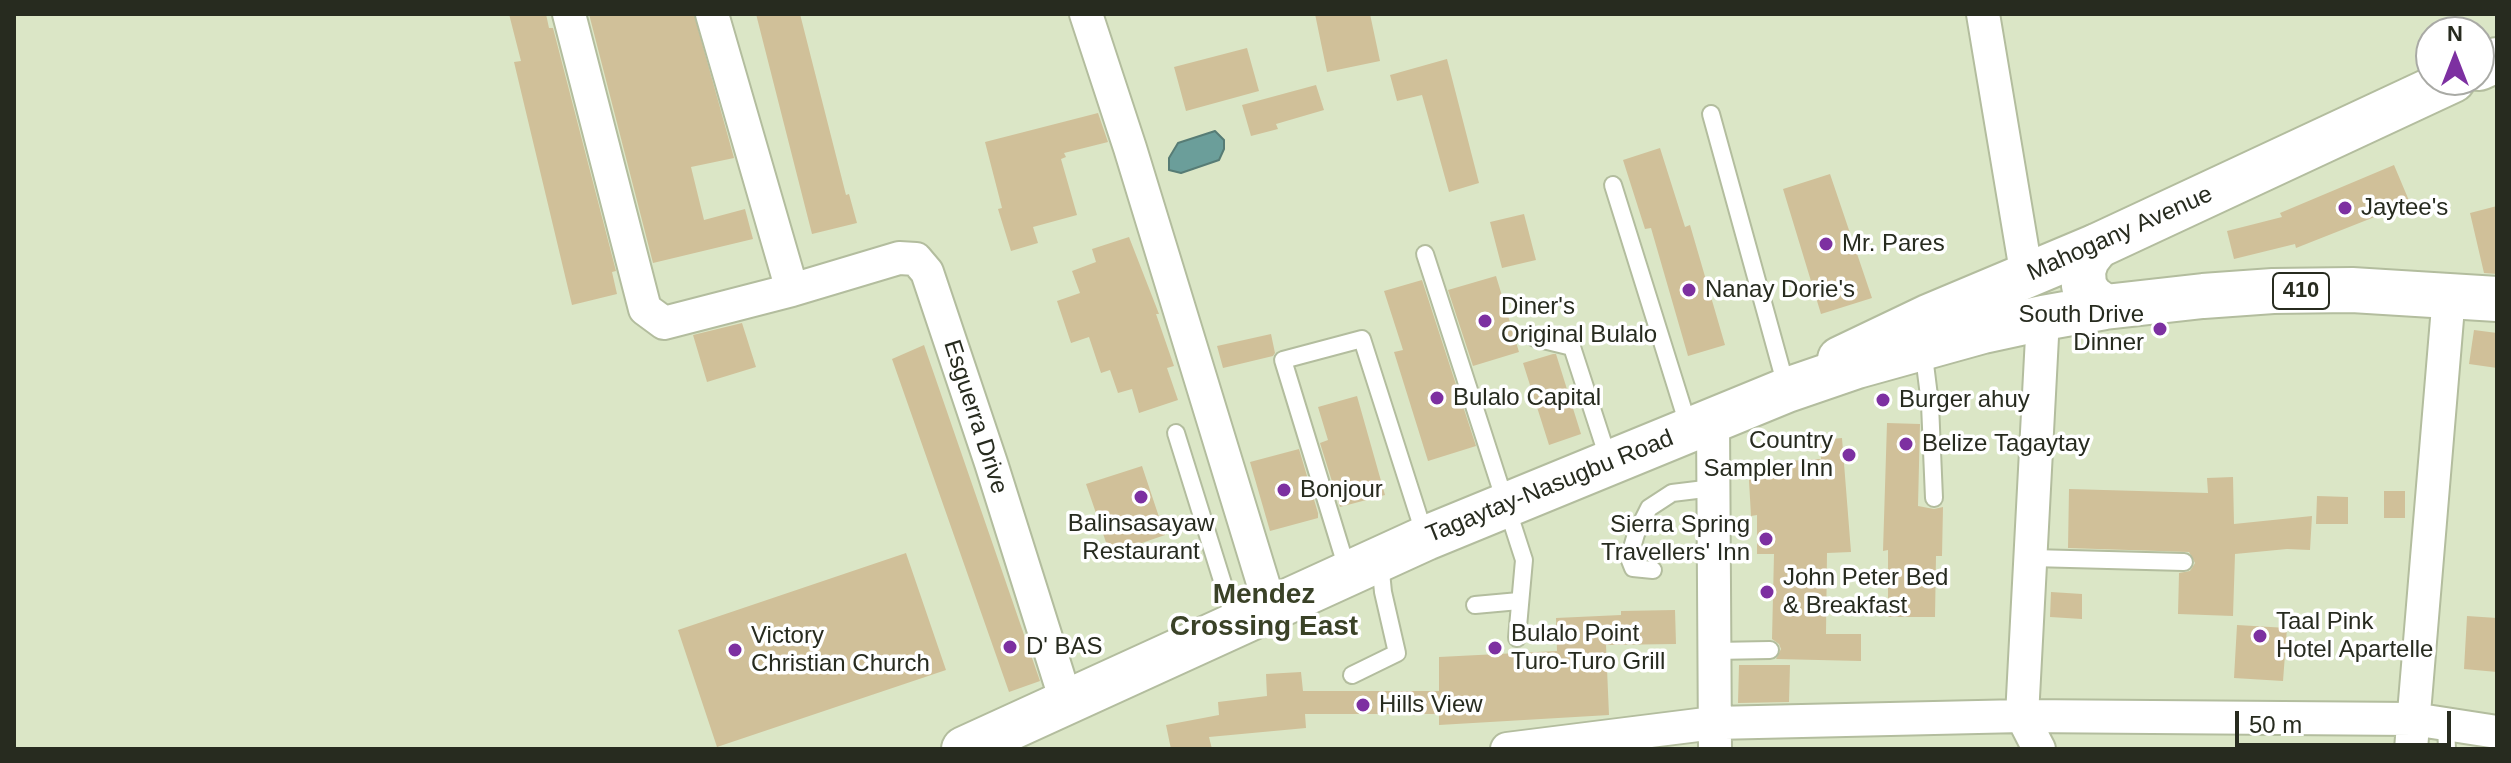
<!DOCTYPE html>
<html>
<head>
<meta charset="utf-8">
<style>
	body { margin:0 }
	#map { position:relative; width:2511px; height:763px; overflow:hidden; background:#dbe6c6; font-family:Arial,sans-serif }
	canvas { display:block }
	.frame { position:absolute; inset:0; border:16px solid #272b1f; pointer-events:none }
	.north { position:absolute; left:2415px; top:16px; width:80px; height:80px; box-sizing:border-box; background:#fff; border:2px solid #a9aaa5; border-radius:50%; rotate:0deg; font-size:22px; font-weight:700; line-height:32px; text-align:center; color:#272b1f }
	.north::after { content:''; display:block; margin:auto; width:28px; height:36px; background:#7d30a1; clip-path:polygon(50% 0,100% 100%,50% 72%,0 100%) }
	.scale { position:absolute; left:2235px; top:711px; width:216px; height:36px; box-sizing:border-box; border:4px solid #272b1f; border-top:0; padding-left:10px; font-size:24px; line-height:28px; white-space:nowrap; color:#272b1f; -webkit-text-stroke:6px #fff; paint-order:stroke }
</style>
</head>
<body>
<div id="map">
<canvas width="2511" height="763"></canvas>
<div class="frame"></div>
<div class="north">N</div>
<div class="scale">50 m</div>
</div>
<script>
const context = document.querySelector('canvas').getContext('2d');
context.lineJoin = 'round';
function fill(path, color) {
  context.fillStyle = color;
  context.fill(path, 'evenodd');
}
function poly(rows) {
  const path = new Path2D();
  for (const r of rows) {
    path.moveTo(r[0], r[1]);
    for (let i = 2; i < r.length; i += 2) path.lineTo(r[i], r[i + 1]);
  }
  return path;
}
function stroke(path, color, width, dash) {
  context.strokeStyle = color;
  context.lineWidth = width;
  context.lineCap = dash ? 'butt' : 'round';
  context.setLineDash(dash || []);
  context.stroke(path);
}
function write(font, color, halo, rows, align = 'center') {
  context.font = font + ' Arial,sans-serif';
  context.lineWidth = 7;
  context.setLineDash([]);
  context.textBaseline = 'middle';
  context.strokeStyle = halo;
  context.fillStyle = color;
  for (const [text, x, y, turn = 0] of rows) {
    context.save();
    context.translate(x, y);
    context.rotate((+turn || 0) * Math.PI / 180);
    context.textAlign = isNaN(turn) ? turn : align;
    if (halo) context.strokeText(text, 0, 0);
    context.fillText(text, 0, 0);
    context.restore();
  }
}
const water = poly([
	[1215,131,1224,140,1224,149,1219,160,1181,173,1169,170,1169,158,1178,143,1215,131]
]);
fill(water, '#6b9e9a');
stroke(water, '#577c75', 2);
fill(poly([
	[509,14,546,14,549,28,553,28,616,271,612,272,617,294,572,305,514,62,521,61],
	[589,14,694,14,734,158,691,167,704,220,745,209,753,239,653,263],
	[756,14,800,14,846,195,849,194,857,223,812,234],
	[1315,14,1370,14,1380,61,1327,72],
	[1247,48,1259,91,1186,111,1174,67],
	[1447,59,1479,183,1449,192,1422,95,1397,101,1390,75],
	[1316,85,1324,110,1276,124,1278,129,1251,136,1242,105],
	[1098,113,1108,142,1064,153,1066,157,1061,159,1077,215,1033,227,1038,243,1011,251,998,209,1002,208,985,142],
	[1660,148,1685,227,1690,225,1725,345,1688,356,1651,228,1645,229,1623,160],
	[2394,165,2410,203,2296,248,2295,244,2234,259,2227,231,2282,217,2280,213],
	[1830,174,1872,298,1821,314,1783,189],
	[2497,206,2497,274,2484,273,2470,213],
	[1524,214,1536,260,1502,268,1490,222],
	[1129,237,1159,314,1156,314,1174,366,1167,368,1178,400,1139,413,1132,389,1118,393,1110,370,1101,373,1089,337,1071,343,1057,301,1080,293,1072,271,1096,262,1092,249],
	[1496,276,1519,352,1473,366,1448,290],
	[1422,280,1476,446,1428,461,1394,352,1403,350,1384,291],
	[742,323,756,367,707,382,693,335],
	[2474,330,2497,333,2497,368,2469,364],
	[1271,334,1275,353,1273,356,1223,368,1217,346],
	[924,345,1040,681,1009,692,892,359],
	[1553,354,1556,354,1581,434,1549,445,1523,363],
	[1357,396,1385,495,1340,507,1320,443,1328,440,1318,407],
	[1887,423,1920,424,1918,506,1934,509,1943,507,1942,556,1936,556,1935,617,1888,617,1888,550,1883,551],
	[1842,438,1851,552,1827,553,1826,634,1861,634,1861,661,1776,659,1781,649,1779,644,1772,639,1774,554,1757,554,1757,515,1751,516,1748,463,1821,459,1820,440],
	[1299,449,1318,513,1318,518,1270,531,1250,462],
	[1142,466,1165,535,1110,554,1086,484],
	[2233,477,2234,524,2312,516,2310,550,2287,549,2235,554,2233,616,2178,614,2179,573,2190,571,2195,563,2189,552,2068,548,2069,489,2208,493,2207,478],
	[2384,491,2405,491,2405,518,2384,518],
	[2317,496,2348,497,2348,524,2316,524],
	[906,553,946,670,717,747,678,630],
	[2051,592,2082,594,2082,619,2050,617],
	[1675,610,1676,644,1606,645,1609,715,1439,725,1439,714,1305,714,1306,728,1209,737,1212,749,1171,749,1166,725,1219,715,1218,702,1267,696,1266,674,1301,672,1303,691,1439,691,1439,657,1557,651,1556,618,1621,615,1621,611],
	[2467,616,2497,618,2497,672,2464,669],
	[2237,625,2287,628,2283,681,2234,678],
	[1739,665,1790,665,1789,702,1738,703]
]), '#d0c099');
const service = poly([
	[1711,114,1786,386],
	[1613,185,1689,428],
	[1425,254,1524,560,1517,638],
	[1535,338,1572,347,1609,461],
	[1923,348,1930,404,1934,498],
	[1176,433,1235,622],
	[2032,558,2184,562],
	[1653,570,1633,568,1629,558,1636,534,1649,508,1672,493,1713,488],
	[1348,572,1283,360,1362,339,1425,536],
	[1475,605,1519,601],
	[1714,651,1770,650],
	[1352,675,1397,653,1383,592,1380,562],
	[2446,726,2447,749]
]);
const minor = poly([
	[569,14,645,309,664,323,792,290,899,258,916,259,927,272,991,463,1066,701],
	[712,14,792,290],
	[1086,14,1130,148,1271,609],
	[1983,14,2027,277],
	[1713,421,1715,749],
	[1507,749,1714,723,2022,716,2413,719,2497,732],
	[2039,749,2022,716,2043,318],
	[2411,749,2449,295]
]);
const secondary = poly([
	[2479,68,2497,60],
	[1840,359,1928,317,2097,246,2453,80]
]);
const primary = poly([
	[2097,246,2087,259,2083,271,2084,286,2091,297,2105,307],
	[964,749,1426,538,1787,390,1857,366,1983,331,2043,318,2105,307,2203,296,2273,291,2352,290,2497,299]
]);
stroke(service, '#b3bd9e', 20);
stroke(minor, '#b3bd9e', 36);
stroke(secondary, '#b3bd9e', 48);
stroke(primary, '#b3bd9e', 48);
stroke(service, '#fff', 16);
stroke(minor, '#fff', 32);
stroke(secondary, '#fff', 44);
stroke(primary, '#fff', 44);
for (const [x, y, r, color] of [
	[2345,208,8,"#7d30a1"],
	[1826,244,8,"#7d30a1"],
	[1689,290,8,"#7d30a1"],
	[1485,321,8,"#7d30a1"],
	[2160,329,8,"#7d30a1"],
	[1437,398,8,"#7d30a1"],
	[1883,400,8,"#7d30a1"],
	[1906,444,8,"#7d30a1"],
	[1849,455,8,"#7d30a1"],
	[1284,490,8,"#7d30a1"],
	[1141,497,8,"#7d30a1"],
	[1766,539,8,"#7d30a1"],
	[1767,592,8,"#7d30a1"],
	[2260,636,8,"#7d30a1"],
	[1010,647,8,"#7d30a1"],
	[1495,648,8,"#7d30a1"],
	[735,650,8,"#7d30a1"],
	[1363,705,8,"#7d30a1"]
]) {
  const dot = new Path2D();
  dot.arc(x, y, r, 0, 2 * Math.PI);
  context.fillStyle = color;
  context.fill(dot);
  stroke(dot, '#fff', 3);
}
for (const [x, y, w] of [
	[2301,291,56]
]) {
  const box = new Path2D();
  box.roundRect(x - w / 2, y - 18, w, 36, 6);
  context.fillStyle = '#fff';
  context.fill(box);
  stroke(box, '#272b1f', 2);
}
write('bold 22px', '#272b1f', null, [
	["410",2301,291]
]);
write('24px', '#272b1f', '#fff', [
	["Jaytee's",2361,208],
	["Mr. Pares",1842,244],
	["Nanay Dorie's",1705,290],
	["Diner's",1501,307],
	["Original Bulalo",1501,335],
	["South Drive",2144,315,"right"],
	["Dinner",2144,343,"right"],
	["Bulalo Capital",1453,398],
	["Burger ahuy",1899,400],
	["Country",1833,441,"right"],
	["Sampler Inn",1833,469,"right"],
	["Belize Tagaytay",1922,444],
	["Bonjour",1300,490],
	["Balinsasayaw",1141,524,"center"],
	["Restaurant",1141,552,"center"],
	["Sierra Spring",1750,525,"right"],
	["Travellers' Inn",1750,553,"right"],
	["John Peter Bed",1783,578],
	["& Breakfast",1783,606],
	["Taal Pink",2276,622],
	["Hotel Apartelle",2276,650],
	["Bulalo Point",1511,634],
	["Turo-Turo Grill",1511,662],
	["Victory",751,636],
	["Christian Church",751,664],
	["D' BAS",1026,647],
	["Hills View",1379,705]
], 'left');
write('24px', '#272b1f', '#fff', [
	["Mahogany Avenue",2120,234,-24],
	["Esguerra Drive",975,417,72],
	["Tagaytay-Nasugbu Road",1550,487,-22]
]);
write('bold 28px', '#3a4227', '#fff', [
	["Mendez",1264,595],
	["Crossing East",1264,627]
]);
</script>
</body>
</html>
